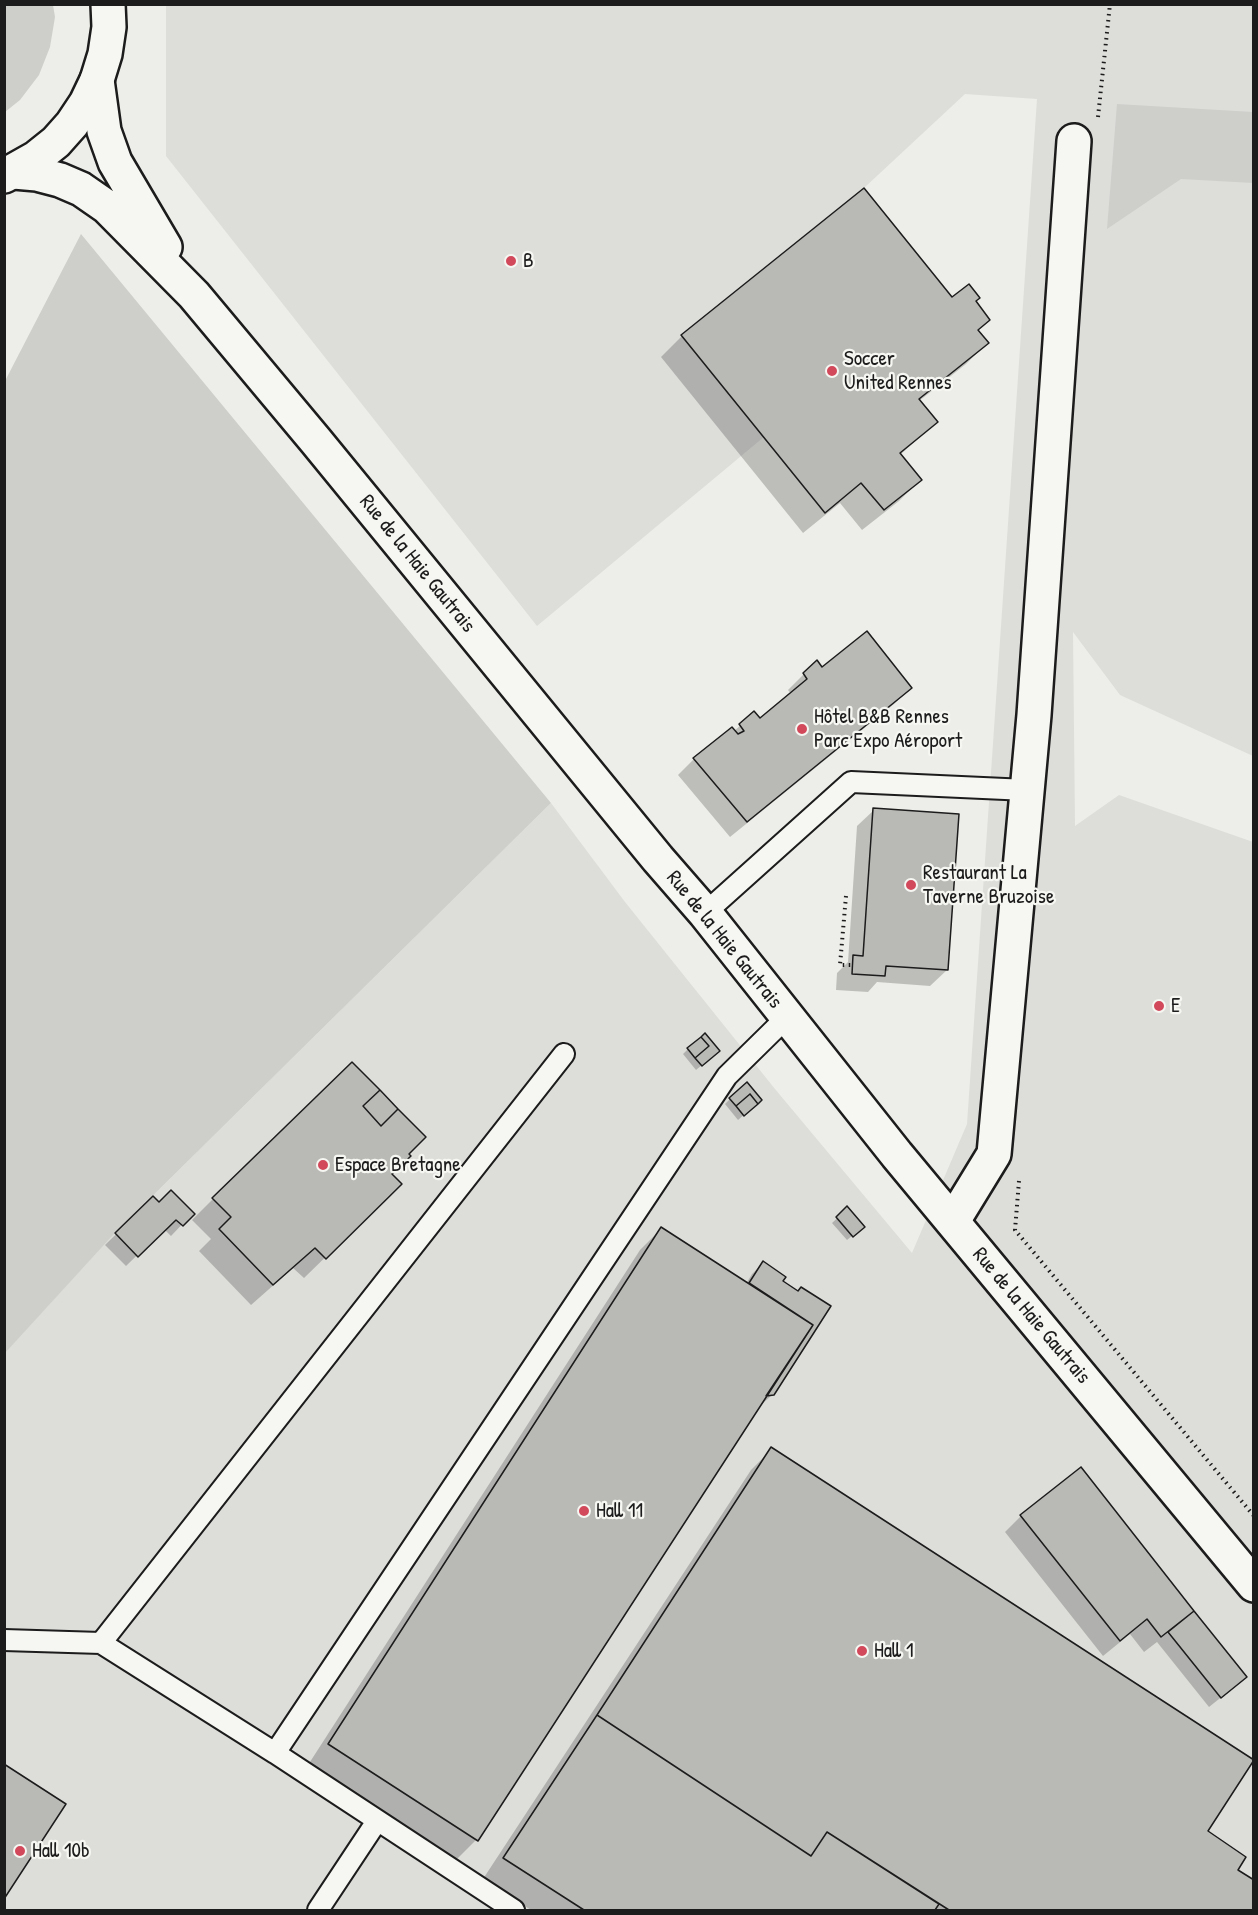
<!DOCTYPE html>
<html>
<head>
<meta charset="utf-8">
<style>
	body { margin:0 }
	#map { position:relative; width:1258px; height:1915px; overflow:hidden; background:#edede9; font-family:"Patrick Hand",sans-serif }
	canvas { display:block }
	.frame { position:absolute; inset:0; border:6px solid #1c1c1c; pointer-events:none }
</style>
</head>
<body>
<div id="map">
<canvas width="1258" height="1915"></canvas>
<div class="frame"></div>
</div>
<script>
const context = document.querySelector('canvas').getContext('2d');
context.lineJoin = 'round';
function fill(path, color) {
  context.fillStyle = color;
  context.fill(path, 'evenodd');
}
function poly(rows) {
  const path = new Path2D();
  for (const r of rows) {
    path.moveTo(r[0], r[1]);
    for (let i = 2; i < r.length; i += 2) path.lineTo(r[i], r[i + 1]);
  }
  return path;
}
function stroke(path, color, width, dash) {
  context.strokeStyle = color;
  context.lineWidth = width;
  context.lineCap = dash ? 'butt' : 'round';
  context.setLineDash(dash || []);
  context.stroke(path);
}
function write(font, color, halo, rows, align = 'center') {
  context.font = font + ' "Patrick Hand",sans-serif';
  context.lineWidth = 4.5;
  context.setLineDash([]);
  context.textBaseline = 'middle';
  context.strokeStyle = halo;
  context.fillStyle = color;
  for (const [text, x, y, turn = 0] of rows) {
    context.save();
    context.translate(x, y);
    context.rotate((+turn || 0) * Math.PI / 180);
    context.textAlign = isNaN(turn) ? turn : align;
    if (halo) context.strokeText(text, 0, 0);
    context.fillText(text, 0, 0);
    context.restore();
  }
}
fill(poly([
	[166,5,1253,5,1253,756,1120,695,1073,632,1075,826,1119,795,1253,842,1253,1910,5,1910,4,1353,115,1233,551,803,625,902,775,1089,912,1253,967,1124,1037,99,965,94,864,188,681,334,764,437,537,626,166,156]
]), '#ddddda');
fill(poly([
	[5,4,53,5,55,17,50,47,39,75,20,100,5,112],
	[1117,104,1253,112,1253,183,1181,179,1107,229],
	[81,234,551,803,115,1233,5,1353,5,381]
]), '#cececb');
fill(poly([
	[952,299,974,302,988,320,977,331,987,343,966,364,919,401,936,422,900,455,920,480,899,501,862,530,840,503,803,533,661,357,682,336],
	[822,669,910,688,894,704,730,837,678,775,694,759,734,731,754,714,760,720,791,694,788,690,804,674],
	[874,810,947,970,930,986,877,982,868,992,836,990,837,973,848,962,857,826],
	[688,1049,713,1056,696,1070,683,1054],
	[730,1099,755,1105,738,1120,725,1104],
	[390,1174,379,1205,304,1278,293,1268,251,1305,199,1251,211,1239,192,1220,213,1199],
	[153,1198,159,1204,192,1214,171,1236,164,1229,126,1266,105,1245],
	[847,1209,858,1231,847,1240,832,1223],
	[661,1229,746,1284,752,1274,763,1263,781,1281,798,1292,829,1306,773,1394,761,1405,758,1406,476,1840,455,1861,308,1765,640,1250],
	[772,1449,1206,1832,1236,1870,1254,1882,1254,1910,531,1910,483,1879,751,1470],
	[1081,1469,1193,1612,1234,1687,1209,1707,1157,1642,1144,1652,1130,1634,1103,1656,1005,1532,1021,1516]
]), '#0003');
const building = poly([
	[864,188,952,297,969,284,980,298,976,301,990,320,978,330,989,343,919,399,938,422,900,453,922,480,884,510,861,483,825,513,681,335,864,188],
	[867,631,912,688,747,822,693,758,732,727,738,734,744,731,739,724,754,711,760,718,807,679,803,673,817,660,822,667,867,631],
	[873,808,959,814,948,970,886,966,885,976,852,974,853,955,863,956,873,808],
	[705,1033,720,1051,702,1066,695,1058,709,1046,701,1037,705,1033],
	[701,1037,709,1046,695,1058,687,1048,701,1037],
	[352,1062,380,1090,363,1106,381,1126,398,1109,426,1137,409,1154,411,1156,392,1174,402,1184,326,1259,315,1248,273,1285,219,1229,231,1217,212,1198,352,1062],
	[747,1082,762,1100,758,1104,750,1094,736,1106,729,1098,747,1082],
	[380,1090,398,1109,381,1126,363,1106,380,1090],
	[750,1094,758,1104,744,1116,736,1106,750,1094],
	[171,1190,195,1214,183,1226,176,1220,138,1257,115,1233,153,1196,159,1202,171,1190],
	[847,1206,865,1227,853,1237,836,1217,847,1206],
	[661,1227,813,1325,478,1841,328,1744,661,1227],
	[763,1261,786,1277,783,1281,798,1291,801,1287,831,1306,774,1395,766,1396,813,1325,749,1283,763,1261],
	[771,1447,1254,1760,1208,1831,1246,1857,1238,1870,1254,1880,1254,1910,949,1910,827,1832,811,1856,597,1715,771,1447],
	[1081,1467,1194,1611,1161,1637,1147,1619,1120,1641,1020,1515,1081,1467],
	[1194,1611,1247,1677,1221,1698,1168,1632,1194,1611],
	[597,1715,811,1856,827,1832,939,1904,935,1910,584,1910,503,1858,597,1715],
	[4,1764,66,1804,4,1899,4,1764]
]);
fill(building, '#b9b9b6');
stroke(building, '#1c1c1c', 1.5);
const service = poly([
	[705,913,851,782,1027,790],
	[4,1640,101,1643],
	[275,1753,101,1643,564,1054],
	[318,1910,377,1821],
	[514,1910,275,1753,727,1076,787,1017]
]);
const minor = poly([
	[953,1221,994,1154,1034,715,1074,141]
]);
const tertiary = poly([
	[97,80,104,131,115,162,165,247],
	[14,172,37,174,60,180,81,189,107,207,194,295,316,441,658,859,705,913,897,1155,1254,1585]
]);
const primary = poly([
	[4,176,36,158,56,142,72,124,86,103,97,80,105,54,109,27,108,4]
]);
stroke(service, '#1c1c1c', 24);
stroke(minor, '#1c1c1c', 38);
stroke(tertiary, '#1c1c1c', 38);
stroke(primary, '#1c1c1c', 38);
stroke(poly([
	[1098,117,1110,4],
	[846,896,840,965,852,965],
	[1019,1181,1015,1230,1254,1516]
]), '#1c1c1c', 4, [1.5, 4.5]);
stroke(service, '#f6f6f2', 20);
stroke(minor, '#f6f6f2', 33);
stroke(tertiary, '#f6f6f2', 33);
stroke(primary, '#f6f6f2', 33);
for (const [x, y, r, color] of [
	[511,261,6,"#d1495b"],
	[832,371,6,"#d1495b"],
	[802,729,6,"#d1495b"],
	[911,885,6,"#d1495b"],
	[1159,1006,6,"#d1495b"],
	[323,1165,6,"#d1495b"],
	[584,1511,6,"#d1495b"],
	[862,1651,6,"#d1495b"],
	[20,1851,6,"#d1495b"]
]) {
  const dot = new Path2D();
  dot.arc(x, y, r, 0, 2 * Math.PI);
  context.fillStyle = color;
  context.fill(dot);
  stroke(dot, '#f6f6f2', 2);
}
write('21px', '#1c1c1c', '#f6f6f2', [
	["B",523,261],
	["Soccer",844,359],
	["United Rennes",844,383],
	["Hôtel B&B Rennes",814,717],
	["Parc Expo Aéroport",814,741],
	["Restaurant La",923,873],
	["Taverne Bruzoise",923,897],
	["E",1171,1006],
	["Espace Bretagne",335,1165],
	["Hall 11",596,1511],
	["Hall 1",874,1651],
	["Hall 10b",32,1851]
], 'left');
write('21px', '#1c1c1c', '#f6f6f2', [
	["Rue de la Haie Gautrais",417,564,51],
	["Rue de la Haie Gautrais",724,940,51],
	["Rue de la Haie Gautrais",1031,1316,50]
]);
</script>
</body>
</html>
